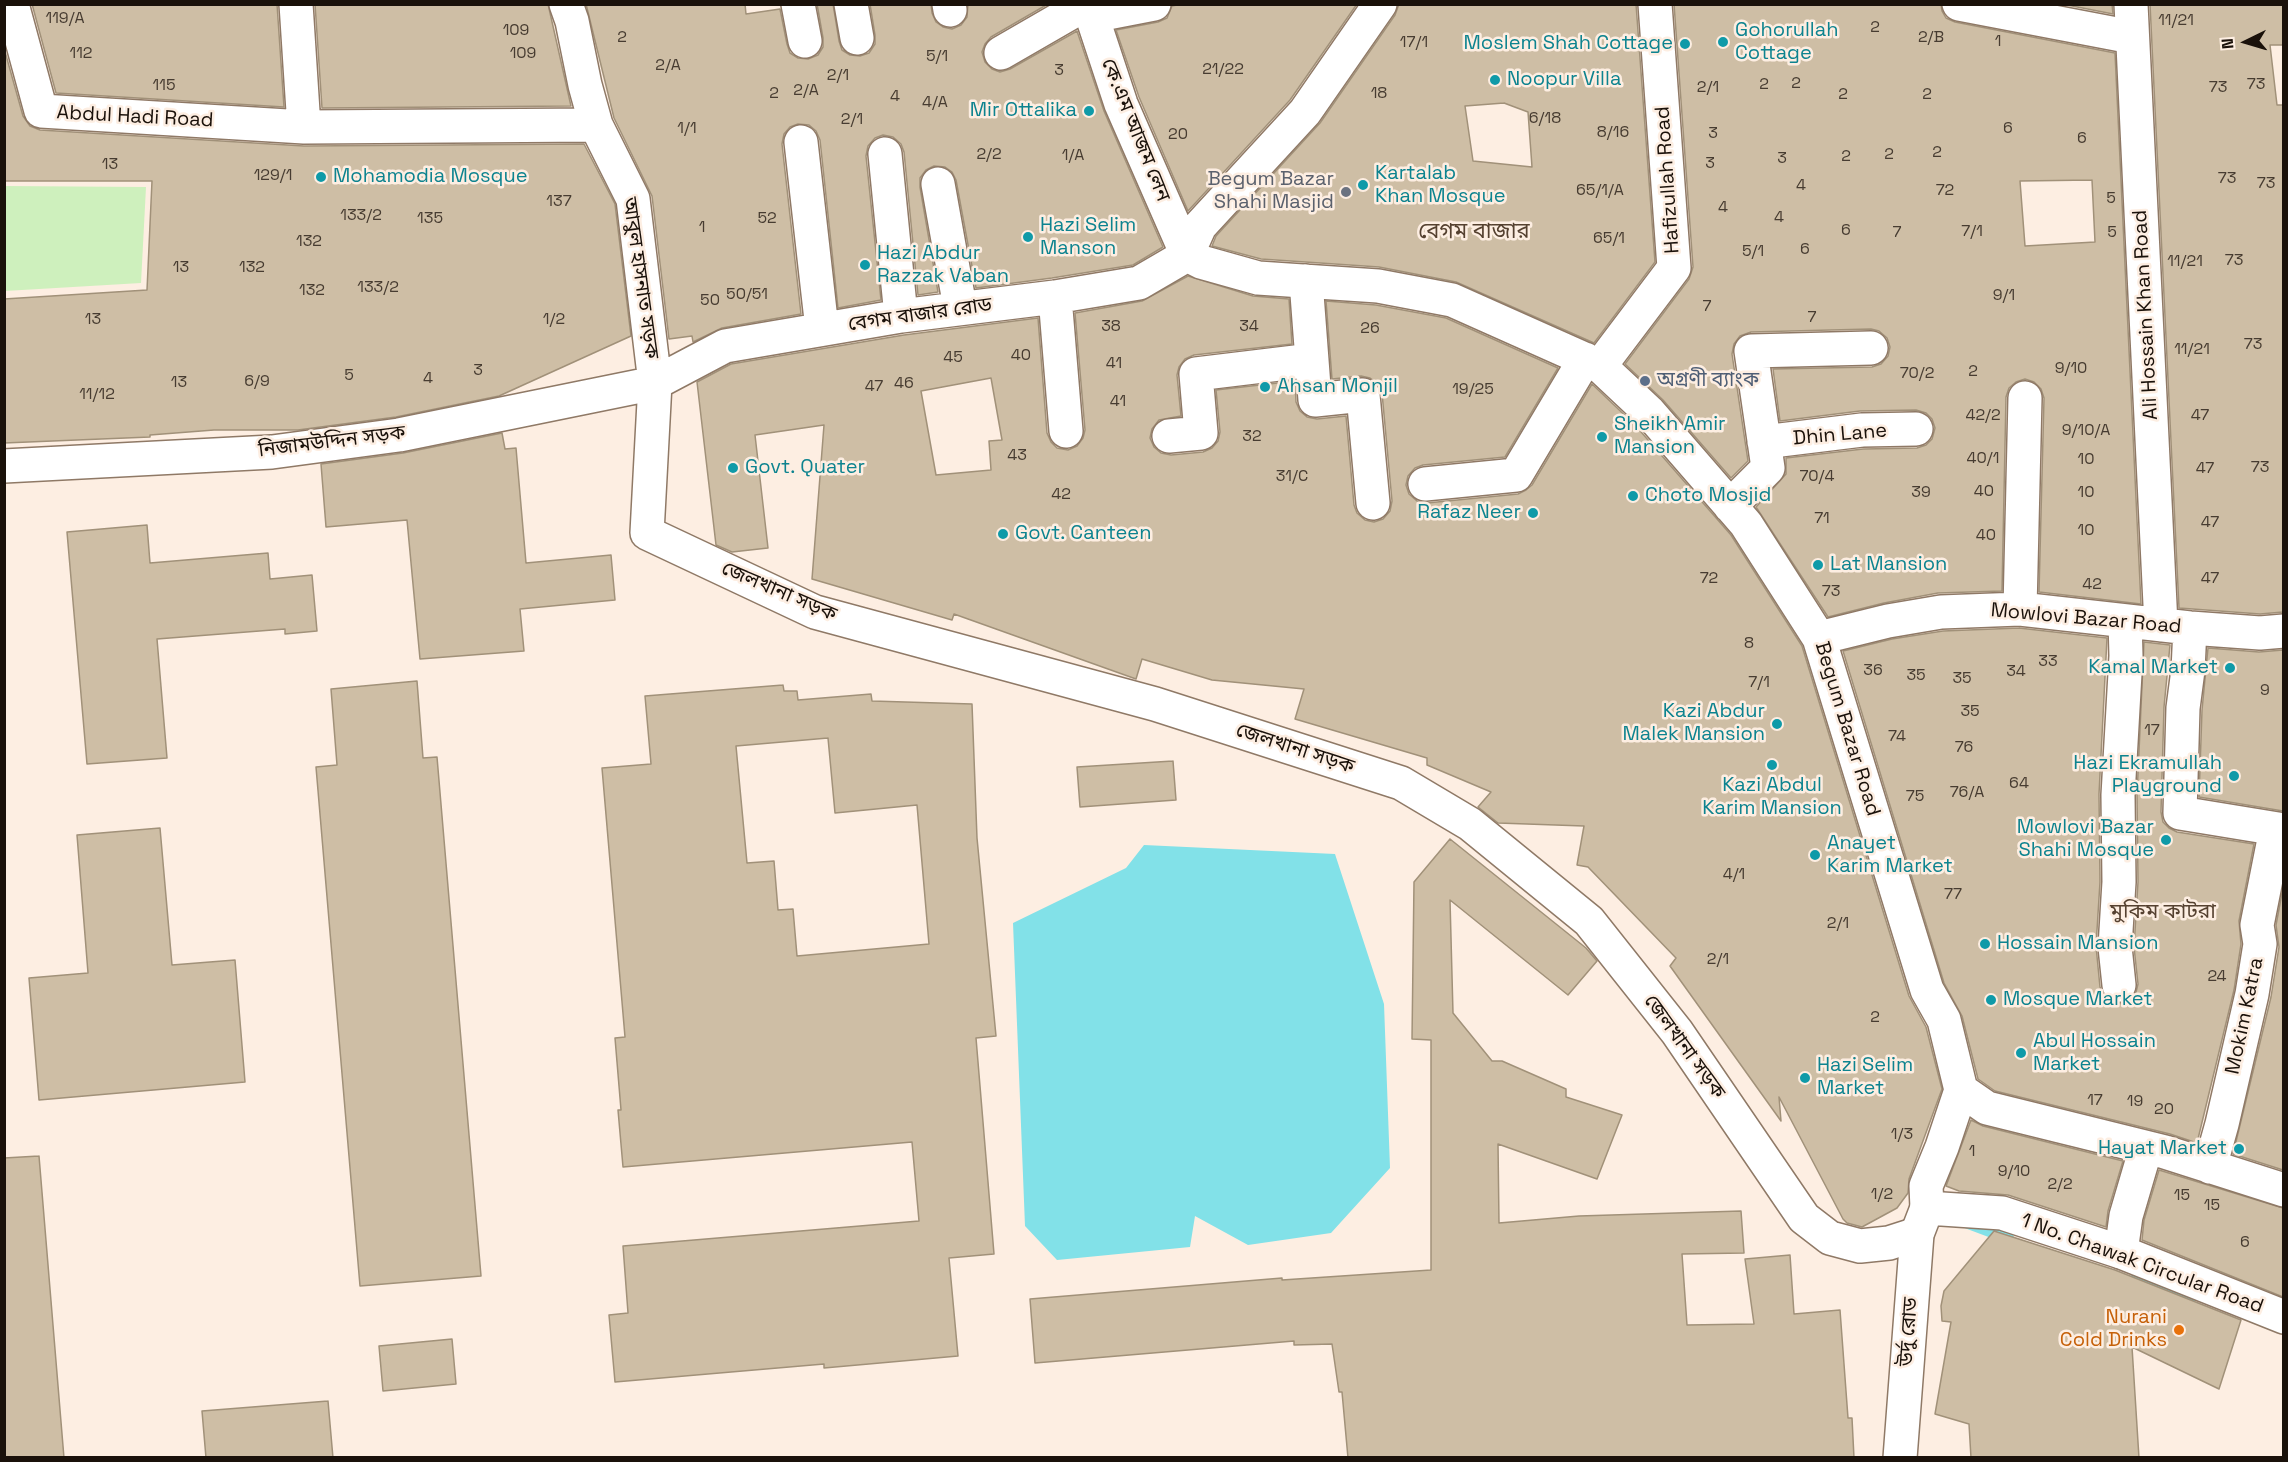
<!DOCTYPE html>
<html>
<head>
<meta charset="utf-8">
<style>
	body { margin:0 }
	#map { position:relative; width:2288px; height:1462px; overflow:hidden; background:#fdeee2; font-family:"Space Grotesk",sans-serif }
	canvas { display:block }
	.frame { position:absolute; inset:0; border:6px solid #1a110a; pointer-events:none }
	.north { position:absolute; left:2216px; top:12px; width:60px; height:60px; -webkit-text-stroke:4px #fdeee2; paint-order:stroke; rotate:265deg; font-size:16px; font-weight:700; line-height:24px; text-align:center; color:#1a110a }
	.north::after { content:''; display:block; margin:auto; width:21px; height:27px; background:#1a110a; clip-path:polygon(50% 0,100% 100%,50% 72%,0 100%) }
</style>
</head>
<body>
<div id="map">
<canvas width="2288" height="1462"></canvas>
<div class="frame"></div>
<div class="north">N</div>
</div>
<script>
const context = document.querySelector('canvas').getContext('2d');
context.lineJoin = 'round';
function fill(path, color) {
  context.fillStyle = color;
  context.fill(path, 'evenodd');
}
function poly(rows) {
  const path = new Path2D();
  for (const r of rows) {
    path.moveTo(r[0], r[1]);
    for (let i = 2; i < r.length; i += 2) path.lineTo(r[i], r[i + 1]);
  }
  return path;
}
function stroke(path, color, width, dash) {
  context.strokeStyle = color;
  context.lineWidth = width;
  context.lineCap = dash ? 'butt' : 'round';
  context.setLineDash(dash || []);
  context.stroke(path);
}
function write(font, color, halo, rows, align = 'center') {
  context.font = font + ' "Space Grotesk","Noto Sans Bengali",sans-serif';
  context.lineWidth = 5;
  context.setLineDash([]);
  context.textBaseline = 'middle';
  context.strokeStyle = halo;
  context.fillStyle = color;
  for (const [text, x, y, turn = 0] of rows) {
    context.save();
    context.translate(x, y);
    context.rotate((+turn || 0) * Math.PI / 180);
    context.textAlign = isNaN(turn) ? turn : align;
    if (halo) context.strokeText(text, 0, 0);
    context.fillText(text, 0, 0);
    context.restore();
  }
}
fill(poly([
	[5,186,146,187,141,283,5,291]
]), '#cef0bd');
fill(poly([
	[1144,845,1335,854,1384,1004,1390,1168,1331,1233,1248,1245,1195,1216,1190,1247,1057,1260,1025,1226,1013,923,1126,868]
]), '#82e1e8');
stroke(poly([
	[1968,1223,2008,1238],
	[2136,1279,2191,1296]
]), '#82e1e8', 12);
const building = poly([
	[32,4,277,4,284,107,56,93,32,4],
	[315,4,548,4,571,106,322,108,315,4],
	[586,4,745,4,746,14,780,9,787,44,790,53,798,58,808,59,818,55,823,47,823,38,817,4,833,4,839,41,842,50,850,55,860,56,869,53,875,44,875,35,870,4,931,4,932,13,936,22,943,27,952,29,961,25,967,17,968,4,1048,4,991,37,985,44,982,52,985,62,992,69,1000,72,1010,69,1077,31,1104,111,1163,247,1133,265,1052,278,976,288,956,180,952,172,945,167,934,166,926,170,920,178,920,187,938,292,918,295,904,152,901,144,893,137,883,135,875,138,868,146,866,156,881,300,838,308,820,140,816,131,809,125,798,124,790,127,784,134,782,144,801,314,722,328,693,342,692,336,669,339,652,196,614,118,586,4],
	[1182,4,1357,4,1290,100,1188,211,1139,97,1116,30,1158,22,1167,18,1172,6,1182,4],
	[1399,4,1636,4,1655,262,1594,343,1456,282,1379,267,1261,259,1212,246,1216,236,1320,123,1395,15,1399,4],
	[1504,103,1528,112,1532,167,1473,161,1465,106,1504,103],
	[1674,4,1941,4,1942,11,1946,18,1955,22,2115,53,2141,604,2039,592,2044,398,2041,389,2034,382,2025,379,2016,382,2009,388,2006,397,2002,591,1938,593,1884,603,1828,617,1756,507,1786,474,1786,458,1863,449,1917,448,1926,445,1932,439,1935,428,1932,419,1926,413,1916,410,1860,411,1780,421,1773,369,1872,367,1881,364,1888,356,1890,347,1887,338,1879,331,1871,329,1751,332,1740,336,1734,344,1732,354,1748,461,1731,478,1663,400,1625,364,1689,279,1693,267,1674,4],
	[2092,180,2095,242,2025,246,2020,181,2092,180],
	[2062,4,2112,4,2113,14,2062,4],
	[2150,4,2283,4,2283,45,2270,45,2277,105,2283,105,2283,612,2260,614,2179,608,2150,4],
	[4,48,23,116,30,126,40,130,304,146,584,144,615,204,631,336,499,396,396,417,298,430,214,430,150,435,150,437,4,443,4,299,147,290,152,181,4,181,4,48],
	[1188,276,1253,296,1289,299,1292,344,1194,355,1185,359,1179,367,1177,375,1181,416,1159,420,1152,429,1150,438,1154,447,1161,453,1171,455,1203,452,1212,448,1218,441,1220,432,1216,390,1295,381,1296,402,1300,411,1307,417,1317,419,1346,416,1354,505,1357,513,1365,520,1374,522,1383,519,1390,511,1392,501,1382,393,1378,384,1370,378,1361,376,1332,379,1326,301,1376,305,1446,318,1558,368,1505,457,1423,465,1415,468,1408,476,1406,485,1409,494,1417,501,1427,503,1518,494,1526,490,1532,485,1592,384,1635,425,1731,535,1802,646,1909,996,1926,1027,1942,1089,1909,1179,1908,1193,1897,1208,1862,1227,1847,1223,1843,1219,1779,1097,1781,1121,1670,966,1676,958,1588,867,1577,865,1584,826,1498,823,1478,807,1491,792,1427,765,1427,758,1295,719,1304,689,1212,680,1142,659,1136,679,954,614,952,620,812,579,824,425,755,435,768,548,732,552,716,545,697,382,731,364,904,335,1038,318,1047,433,1051,442,1057,448,1068,450,1077,446,1083,438,1085,430,1075,313,1142,301,1188,276],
	[991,378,1002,440,989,441,991,470,936,475,921,391,991,378],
	[502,433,505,449,516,448,526,563,611,555,615,600,520,609,524,651,420,659,407,520,326,527,321,464,403,453,502,433],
	[147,525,150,563,268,553,270,579,312,575,317,631,285,634,285,629,157,639,167,758,87,764,67,532,147,525],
	[2019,628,2107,638,2099,794,2100,882,2096,946,2100,987,2104,996,2112,1002,2122,1004,2130,1000,2136,992,2138,984,2134,947,2138,882,2137,795,2144,642,2170,645,2164,707,2161,812,2163,822,2169,828,2177,832,2254,844,2239,921,2241,944,2234,990,2197,1143,2170,1134,1995,1091,1978,1079,1962,1016,1944,983,1843,651,1892,639,1943,631,2019,628],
	[2208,648,2259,652,2283,650,2283,811,2199,797,2202,710,2208,648],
	[417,681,423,758,437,757,481,1276,360,1286,316,767,337,765,331,689,417,681],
	[783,685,784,691,797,691,798,700,871,694,872,701,972,704,977,838,996,1036,976,1038,994,1254,949,1258,958,1356,824,1368,824,1364,615,1382,609,1315,628,1313,623,1246,919,1221,912,1142,623,1167,618,1110,621,1110,615,1038,625,1037,602,768,651,764,645,696,783,685],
	[828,738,835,813,917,805,929,944,797,956,793,909,778,910,774,861,747,863,736,746,828,738],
	[1173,761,1176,800,1080,807,1077,767,1173,761],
	[160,828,172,965,235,960,245,1082,39,1100,29,978,88,973,77,835,160,828],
	[1450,839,1586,948,1597,961,1568,995,1450,900,1453,1013,1492,1061,1502,1061,1566,1089,1566,1097,1622,1115,1597,1179,1498,1144,1499,1223,1579,1216,1741,1211,1744,1253,1682,1254,1687,1325,1754,1324,1745,1259,1790,1255,1794,1314,1840,1310,1848,1418,1852,1418,1854,1458,1348,1458,1342,1392,1339,1392,1332,1344,1294,1345,1294,1341,1035,1363,1030,1299,1282,1278,1282,1280,1431,1270,1431,1040,1412,1039,1414,882,1450,839],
	[2283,888,2283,1170,2233,1154,2271,997,2279,947,2276,925,2283,888],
	[1971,1120,1983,1126,2123,1161,2108,1211,2106,1227,2008,1195,1959,1191,1946,1186,1971,1120],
	[39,1156,64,1458,4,1458,4,1158,39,1156],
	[2159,1170,2283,1208,2283,1297,2142,1240,2144,1220,2159,1170],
	[1994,1231,2115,1270,2241,1320,2219,1389,2132,1347,2139,1458,1971,1458,1969,1424,1935,1414,1951,1322,1942,1321,1941,1306,1944,1291,1994,1231],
	[452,1339,456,1384,383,1391,379,1346,452,1339],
	[328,1401,333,1458,206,1458,202,1411,328,1401]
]);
fill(building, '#cebea5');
stroke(building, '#a19179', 1.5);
const minor = poly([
	[12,4,41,111,304,127,596,125],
	[296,4,304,127],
	[566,4,572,21,585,85,596,125,633,199,655,383,647,533,815,612,1155,704,1401,783,1470,824,1589,921,1677,1032,1804,1218,1830,1238,1860,1246,1889,1243,1917,1234],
	[798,4,805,41],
	[851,4,857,38],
	[949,4,950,10],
	[1088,4,1121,104,1187,255],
	[1959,4,2132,37],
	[2131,4,2161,625],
	[1092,16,1154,4],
	[1001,53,1086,4],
	[801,142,822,329],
	[885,154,901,316],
	[938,184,960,307],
	[1187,255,1201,262,1258,278,1378,286,1452,300,1600,366,1649,412,1746,524,1819,638,1927,990,1944,1020,1961,1090,1942,1147,1926,1186,1927,1208],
	[1187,255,1200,226,1305,112,1380,4],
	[1306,281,1315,400,1363,395,1373,503],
	[1055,297,1066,431],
	[1600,366,1674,268,1655,4],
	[1169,436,1201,433,1196,374,1312,360],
	[1764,442,1862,430,1916,429],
	[4,466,272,452,399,435,655,383,725,346,901,316,1055,297,1139,283,1187,255],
	[1425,484,1516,475,1585,359],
	[1730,506,1768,468,1751,351,1871,348],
	[2020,609,2025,398],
	[2190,628,2188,670,2183,708,2180,813,2284,830],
	[1819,638,1888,621,1941,612,2020,609,2190,628,2260,633,2284,631],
	[2119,985,2115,947,2119,882,2118,795,2126,656,2125,621],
	[1961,1090,1987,1108,2165,1152,2284,1190],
	[2210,1167,2222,1124,2252,994,2260,944,2257,925,2276,829],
	[2121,1252,2126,1216,2146,1148]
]);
const major = poly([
	[1900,1458,1917,1234,1927,1208,2002,1213,2121,1252,2284,1317]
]);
stroke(minor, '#8f7966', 36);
stroke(major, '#8f7966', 36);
stroke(minor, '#fff', 33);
stroke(major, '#fff', 33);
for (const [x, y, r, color] of [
	[1723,42,6,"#0f9aa8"],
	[1685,44,6,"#0f9aa8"],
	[1495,80,6,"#0f9aa8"],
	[1089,111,6,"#0f9aa8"],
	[321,177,6,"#0f9aa8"],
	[1363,185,6,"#0f9aa8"],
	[1346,192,6,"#6b7280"],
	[1028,237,6,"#0f9aa8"],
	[865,265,6,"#0f9aa8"],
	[1645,381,6,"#5c6f8a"],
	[1265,387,6,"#0f9aa8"],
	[1602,437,6,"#0f9aa8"],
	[733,468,6,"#0f9aa8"],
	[1633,496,6,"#0f9aa8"],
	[1533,513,6,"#0f9aa8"],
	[1003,534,6,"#0f9aa8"],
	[1818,565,6,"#0f9aa8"],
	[2230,668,6,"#0f9aa8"],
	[1777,724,6,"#0f9aa8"],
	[1772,765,6,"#0f9aa8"],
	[2234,776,6,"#0f9aa8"],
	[2166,840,6,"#0f9aa8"],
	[1815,855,6,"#0f9aa8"],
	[1985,944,6,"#0f9aa8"],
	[1991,1000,6,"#0f9aa8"],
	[2021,1053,6,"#0f9aa8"],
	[1805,1078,6,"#0f9aa8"],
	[2239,1149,6,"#0f9aa8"],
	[2179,1330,6,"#e8710a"]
]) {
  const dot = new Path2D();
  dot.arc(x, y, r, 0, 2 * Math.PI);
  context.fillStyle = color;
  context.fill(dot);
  stroke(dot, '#fdeee2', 2);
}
write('16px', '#473c31', null, [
	["119/A",65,19],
	["11/21",2176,21],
	["2",1875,28],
	["109",516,31],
	["2",622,38],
	["2/B",1931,38],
	["1",1998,42],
	["17/1",1414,43],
	["112",81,54],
	["109",523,54],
	["5/1",937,57],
	["2/A",668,66],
	["21/22",1223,70],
	["3",1059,71],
	["2/1",838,76],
	["2",1796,84],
	["2",1764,85],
	["73",2256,85],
	["115",164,86],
	["2/1",1708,88],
	["73",2218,88],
	["2/A",806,91],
	["2",774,94],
	["18",1379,94],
	["2",1843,95],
	["2",1927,95],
	["4",895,97],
	["4/A",935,103],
	["6/18",1545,119],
	["2/1",852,120],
	["1/1",687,129],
	["6",2008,129],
	["8/16",1613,133],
	["3",1713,134],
	["20",1178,135],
	["6",2082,139],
	["2",1937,153],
	["2/2",989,155],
	["2",1889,155],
	["1/A",1073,156],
	["2",1846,157],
	["3",1782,159],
	["3",1710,164],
	["13",110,165],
	["129/1",273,176],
	["73",2227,179],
	["73",2266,184],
	["4",1801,186],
	["65/1/A",1600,191],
	["72",1945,191],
	["5",2111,199],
	["137",559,202],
	["4",1723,208],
	["133/2",361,216],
	["4",1779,218],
	["135",430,219],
	["52",767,219],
	["1",702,228],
	["6",1846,231],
	["7/1",1972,232],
	["7",1897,233],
	["5",2112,233],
	["65/1",1609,239],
	["132",309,242],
	["6",1805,250],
	["5/1",1753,252],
	["73",2234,261],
	["11/21",2185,262],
	["13",181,268],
	["132",252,268],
	["133/2",378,288],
	["132",312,291],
	["50/51",747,295],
	["9/1",2004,296],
	["50",710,301],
	["7",1707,307],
	["7",1812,318],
	["13",93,320],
	["1/2",554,320],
	["38",1111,327],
	["34",1249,327],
	["26",1370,329],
	["73",2253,345],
	["11/21",2192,350],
	["40",1021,356],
	["45",953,358],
	["41",1114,364],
	["9/10",2071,369],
	["3",478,371],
	["2",1973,372],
	["70/2",1917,374],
	["5",349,376],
	["4",428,379],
	["6/9",257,382],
	["13",179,383],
	["46",904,384],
	["47",874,387],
	["19/25",1473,390],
	["11/12",97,395],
	["41",1118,402],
	["42/2",1983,416],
	["47",2200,416],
	["9/10/A",2086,431],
	["32",1252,437],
	["43",1017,456],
	["40/1",1983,459],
	["10",2086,460],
	["73",2260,468],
	["47",2205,469],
	["31/C",1292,477],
	["70/4",1817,477],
	["40",1984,492],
	["39",1921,493],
	["10",2086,493],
	["42",1061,495],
	["71",1822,519],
	["47",2210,523],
	["10",2086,531],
	["40",1986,536],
	["72",1709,579],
	["47",2210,579],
	["42",2092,585],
	["73",1831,592],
	["8",1749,644],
	["33",2048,662],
	["36",1873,671],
	["34",2016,672],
	["35",1916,676],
	["35",1962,679],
	["7/1",1759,683],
	["9",2265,691],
	["35",1970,712],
	["17",2152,731],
	["74",1897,737],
	["76",1964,748],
	["64",2019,784],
	["76/A",1967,793],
	["75",1915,797],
	["4/1",1734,875],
	["77",1953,895],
	["2/1",1838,924],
	["2/1",1718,960],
	["24",2217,977],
	["2",1875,1018],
	["17",2095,1101],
	["19",2135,1102],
	["20",2164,1110],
	["1/3",1902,1135],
	["1",1972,1152],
	["9/10",2014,1172],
	["2/2",2060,1185],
	["1/2",1882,1195],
	["15",2182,1196],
	["15",2212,1206],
	["6",2245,1243]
]);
write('20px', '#0d838f', '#fdeee2', [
	["Gohorullah",1735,31],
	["Cottage",1735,54],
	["Moslem Shah Cottage",1673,44,"right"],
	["Noopur Villa",1507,80],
	["Mir Ottalika",1077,111,"right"],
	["Kartalab",1375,174],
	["Khan Mosque",1375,197],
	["Mohamodia Mosque",333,177],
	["Hazi Selim",1040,226],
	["Manson",1040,249],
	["Hazi Abdur",877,254],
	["Razzak Vaban",877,277],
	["Ahsan Monjil",1277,387],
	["Sheikh Amir",1614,425],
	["Mansion",1614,448],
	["Govt. Quater",745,468],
	["Choto Mosjid",1645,496],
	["Rafaz Neer",1521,513,"right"],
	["Govt. Canteen",1015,534],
	["Lat Mansion",1830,565],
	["Kamal Market",2218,668,"right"],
	["Kazi Abdur",1765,712,"right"],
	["Malek Mansion",1765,735,"right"],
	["Hazi Ekramullah",2222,764,"right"],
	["Playground",2222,787,"right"],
	["Kazi Abdul",1772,786,"center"],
	["Karim Mansion",1772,809,"center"],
	["Mowlovi Bazar",2154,828,"right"],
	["Shahi Mosque",2154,851,"right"],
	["Anayet",1827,844],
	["Karim Market",1827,867],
	["Hossain Mansion",1997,944],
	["Mosque Market",2003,1000],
	["Abul Hossain",2033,1042],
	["Market",2033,1065],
	["Hazi Selim",1817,1066],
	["Market",1817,1089],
	["Hayat Market",2227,1149,"right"]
], 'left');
write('20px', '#1a110a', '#fdeee2', [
	["Abdul Hadi Road",135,117,3],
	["কে.এম আজম লেন",1135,130,68],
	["Hafizullah Road",1668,180,-94],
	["আবুল হাসনাত সড়ক",640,278,82],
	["বেগম বাজার রোড",920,315,-8],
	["Ali Hossain Khan Road",2146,315,-93],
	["Dhin Lane",1840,435,-5],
	["নিজামউদ্দিন সড়ক",332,442,-7],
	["জেলখানা সড়ক",779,592,23],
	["Mowlovi Bazar Road",2086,619,5],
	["Begum Bazar Road",1847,729,73],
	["জেলখানা সড়ক",1295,749,18],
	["Mokim Katra",2245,1016,-78],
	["জেলখানা সড়ক",1684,1047,54],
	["1 No. Chawak Circular Road",2142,1264,20],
	["উর্দু রোড",1909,1332,-86]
]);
write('20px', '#5b616d', '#fdeee2', [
	["Begum Bazar",1334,180],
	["Shahi Masjid",1334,203]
], 'right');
write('20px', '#4e5e75', '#fdeee2', [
	["অগ্রণী ব্যাংক",1657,381]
], 'left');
write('20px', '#c56008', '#fdeee2', [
	["Nurani",2167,1318],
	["Cold Drinks",2167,1341]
], 'right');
write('21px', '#554130', '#fdeee2', [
	["মুকিম কাটরা",2163,912]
]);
write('22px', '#554130', '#fdeee2', [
	["বেগম বাজার",1474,232]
]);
</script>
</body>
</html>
